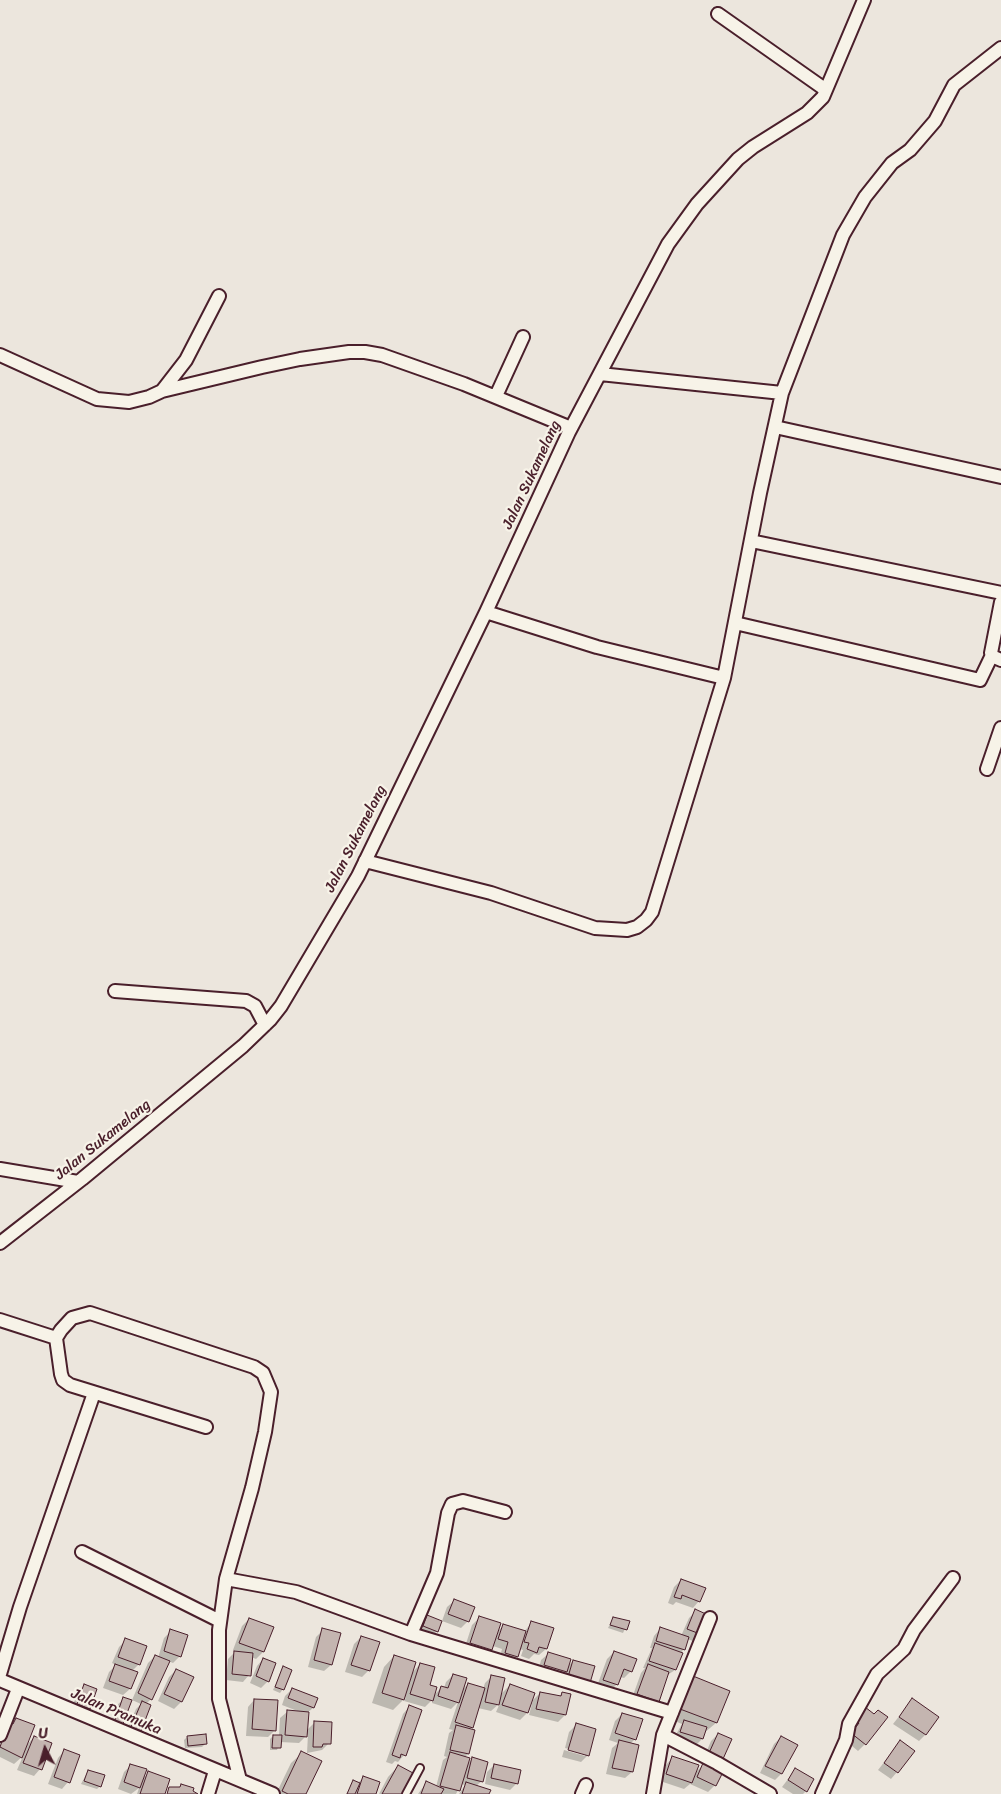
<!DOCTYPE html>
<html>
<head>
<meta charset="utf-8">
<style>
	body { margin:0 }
	#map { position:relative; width:1001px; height:1794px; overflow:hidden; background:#ece6dd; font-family:Sriracha,sans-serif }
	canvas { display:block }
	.north { position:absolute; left:20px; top:1724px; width:50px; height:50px; -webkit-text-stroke:4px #f7f3e8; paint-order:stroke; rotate:354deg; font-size:14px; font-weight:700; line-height:20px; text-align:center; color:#4a1f2b }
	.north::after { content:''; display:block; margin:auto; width:18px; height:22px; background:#4a1f2b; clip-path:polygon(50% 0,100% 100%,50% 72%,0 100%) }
</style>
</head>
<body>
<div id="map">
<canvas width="1001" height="1794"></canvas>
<div class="north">U</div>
</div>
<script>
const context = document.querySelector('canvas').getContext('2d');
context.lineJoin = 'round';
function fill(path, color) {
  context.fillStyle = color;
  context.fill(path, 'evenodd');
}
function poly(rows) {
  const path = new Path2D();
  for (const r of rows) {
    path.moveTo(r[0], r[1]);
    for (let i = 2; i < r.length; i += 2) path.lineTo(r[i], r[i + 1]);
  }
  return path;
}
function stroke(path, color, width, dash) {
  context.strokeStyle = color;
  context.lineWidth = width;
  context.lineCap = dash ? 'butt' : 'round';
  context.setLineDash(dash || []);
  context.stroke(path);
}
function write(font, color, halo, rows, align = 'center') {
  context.font = font + ' Sriracha,sans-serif';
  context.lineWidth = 4.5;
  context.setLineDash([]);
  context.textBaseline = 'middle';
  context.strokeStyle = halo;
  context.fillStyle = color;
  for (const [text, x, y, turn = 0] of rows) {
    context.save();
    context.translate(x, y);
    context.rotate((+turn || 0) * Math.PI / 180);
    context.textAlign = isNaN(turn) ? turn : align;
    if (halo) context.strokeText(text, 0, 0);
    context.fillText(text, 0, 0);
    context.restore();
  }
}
fill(poly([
	[681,1580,699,1601,693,1608,676,1602,673,1605,668,1603,674,1587],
	[454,1601,468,1621,461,1628,442,1621,447,1607],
	[696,1611,699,1634,693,1641,687,1639,675,1670,666,1676,658,1701,651,1708,631,1701,641,1673,645,1668,643,1668,652,1648,650,1648,654,1636,660,1629,681,1636,689,1618],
	[427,1617,437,1631,434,1634,421,1629],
	[479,1618,497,1632,504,1625,524,1632,532,1622,546,1649,539,1655,534,1654,529,1659,521,1656,523,1650,520,1649,517,1657,510,1663,499,1660,502,1649,493,1646,484,1656,464,1650,472,1625],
	[613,1618,628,1622,623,1633,608,1628],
	[249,1619,272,1628,263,1652,256,1659,251,1657,249,1675,243,1682,226,1680,228,1659,236,1651,233,1650,242,1626],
	[323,1630,331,1665,324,1671,308,1667,316,1637],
	[171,1631,180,1656,173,1663,168,1661,151,1699,146,1704,140,1730,133,1737,125,1734,136,1709,141,1704,132,1700,148,1663,155,1656,158,1658,164,1638],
	[361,1637,369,1670,362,1677,345,1672,354,1644],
	[126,1640,139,1664,132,1671,130,1689,123,1695,103,1688,109,1672,116,1665,112,1663,119,1647],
	[614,1652,631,1671,624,1678,620,1677,617,1684,610,1691,597,1686,607,1659],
	[548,1654,567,1667,573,1661,576,1688,574,1691,566,1689,567,1685,562,1684,565,1672,559,1678,538,1672,541,1660],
	[394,1656,412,1673,420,1664,433,1696,442,1687,444,1688,446,1682,453,1675,461,1691,468,1684,483,1689,485,1683,491,1677,500,1695,510,1685,533,1693,527,1713,520,1720,496,1712,500,1703,491,1711,478,1708,470,1730,468,1754,464,1758,466,1765,472,1759,482,1781,476,1786,488,1794,459,1794,465,1785,461,1784,456,1794,418,1794,426,1783,436,1787,443,1760,447,1757,444,1756,449,1733,453,1730,449,1729,458,1702,451,1709,432,1703,433,1699,425,1707,404,1701,406,1697,393,1710,372,1703,384,1667],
	[263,1659,268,1681,261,1688,250,1683,257,1666],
	[283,1668,283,1689,280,1693,273,1690],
	[176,1670,193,1678,181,1702,174,1709,158,1701,169,1677],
	[84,1686,89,1708,82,1715,71,1711,77,1693],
	[683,1688,728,1692,716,1723,704,1733,702,1739,695,1746,674,1738,682,1724,670,1719],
	[292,1689,313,1708,307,1713,306,1731,315,1722,329,1743,322,1750,307,1753,308,1734,299,1743,280,1742,277,1750,270,1750,270,1739,273,1736,279,1736,280,1718,287,1712,300,1712,282,1705,285,1696],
	[540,1693,559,1697,563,1693,570,1695,565,1715,558,1722,529,1715,533,1700],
	[124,1699,120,1728,113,1735,107,1733,117,1705],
	[254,1700,275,1730,268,1737,246,1736,248,1707],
	[912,1700,925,1735,919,1741,893,1724],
	[409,1707,404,1755,398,1762,395,1761,392,1764,386,1762,403,1714],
	[622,1714,635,1739,630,1744,632,1772,625,1778,606,1774,612,1748,618,1743,609,1740,615,1721],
	[858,1716,865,1744,858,1751,846,1741],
	[16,1719,26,1746,34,1737,40,1769,34,1776,17,1770,23,1756,14,1764,0,1757,0,1736],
	[576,1725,588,1755,581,1762,562,1757,564,1750,585,1756,585,1753,565,1748,569,1732],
	[718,1734,730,1740,722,1759,703,1760,711,1741],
	[187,1737,205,1744,202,1747,185,1748,184,1740],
	[781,1737,781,1774,775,1780,760,1773,774,1744],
	[900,1742,897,1772,891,1779,878,1770],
	[64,1751,68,1782,62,1789,48,1784,58,1758],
	[302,1753,305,1794,276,1794,291,1763],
	[672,1758,695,1773,703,1765,715,1785,708,1792,690,1784,684,1789,660,1781,666,1765],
	[131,1765,142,1779,149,1773,163,1794,137,1794,139,1788,131,1794,118,1789,124,1772],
	[494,1765,517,1783,510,1790,485,1784,487,1772],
	[398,1766,400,1794,379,1794,388,1777],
	[795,1770,806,1791,803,1794,793,1794,782,1787],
	[88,1771,100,1786,97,1789,81,1784],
	[363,1778,374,1794,346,1794,354,1781,358,1783]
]), '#0003');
const building = poly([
	[681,1579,706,1588,700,1602,682,1595,681,1599,674,1597,681,1579],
	[454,1599,475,1607,469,1622,448,1614,454,1599],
	[695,1609,708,1615,700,1634,687,1629,695,1609],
	[427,1615,442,1621,438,1632,423,1626,427,1615],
	[479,1616,501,1623,492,1650,470,1643,479,1616],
	[613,1617,630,1621,627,1630,610,1625,613,1617],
	[249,1618,274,1627,264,1652,239,1643,249,1618],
	[531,1621,554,1628,547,1649,539,1647,537,1653,527,1649,529,1643,524,1642,531,1621],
	[503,1624,526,1631,518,1657,505,1653,508,1642,498,1639,503,1624],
	[660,1627,689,1637,685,1650,656,1641,660,1627],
	[322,1628,341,1633,332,1665,314,1660,322,1628],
	[170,1629,188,1635,181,1657,164,1651,170,1629],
	[361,1636,380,1642,370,1671,351,1665,361,1636],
	[125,1638,147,1646,140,1665,118,1657,125,1638],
	[655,1643,683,1653,676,1670,649,1661,655,1643],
	[234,1651,253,1653,251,1676,232,1674,234,1651],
	[614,1651,637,1659,632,1672,624,1669,618,1685,603,1680,614,1651],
	[548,1652,571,1659,567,1672,544,1665,548,1652],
	[155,1655,170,1661,152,1700,138,1693,155,1655],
	[394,1655,416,1662,404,1700,382,1693,394,1655],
	[263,1658,276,1663,269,1682,256,1676,263,1658],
	[573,1660,595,1666,590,1683,568,1677,573,1660],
	[420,1663,435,1667,430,1685,437,1687,433,1701,410,1694,420,1663],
	[115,1664,138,1672,131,1689,109,1681,115,1664],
	[648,1664,669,1672,659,1702,637,1694,648,1664],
	[283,1666,292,1670,284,1690,275,1687,283,1666],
	[176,1669,194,1677,182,1702,164,1694,176,1669],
	[453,1674,467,1678,459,1703,438,1696,441,1686,448,1688,453,1674],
	[491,1675,505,1678,499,1705,485,1702,491,1675],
	[693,1676,730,1691,717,1723,680,1709,693,1676],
	[468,1683,485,1688,473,1728,455,1722,468,1683],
	[84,1684,97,1689,90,1709,77,1704,84,1684],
	[510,1684,535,1693,528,1713,502,1705,510,1684],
	[292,1688,318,1698,314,1708,288,1698,292,1688],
	[540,1692,561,1696,562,1692,571,1694,566,1715,536,1709,540,1692],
	[123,1697,132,1700,121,1729,113,1726,123,1697],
	[912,1698,939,1717,926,1735,899,1717,912,1698],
	[254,1699,278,1700,276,1731,252,1729,254,1699],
	[142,1701,151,1705,141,1731,131,1727,142,1701],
	[409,1705,422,1710,406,1756,401,1754,400,1758,392,1755,409,1705],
	[865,1707,874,1714,878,1710,888,1717,866,1745,851,1733,859,1723,855,1720,865,1707],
	[287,1710,309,1712,307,1737,285,1735,287,1710],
	[622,1713,643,1719,636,1740,615,1733,622,1713],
	[16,1718,35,1725,22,1758,0,1747,9,1722,13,1724,16,1718],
	[684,1720,707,1727,703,1739,680,1732,684,1720],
	[314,1721,332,1722,331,1744,323,1744,322,1747,313,1747,314,1721],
	[576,1723,596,1729,589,1756,568,1750,576,1723],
	[456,1725,475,1730,469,1754,450,1750,456,1725],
	[718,1733,732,1739,723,1759,709,1753,718,1733],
	[206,1734,207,1744,188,1746,187,1736,206,1734],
	[273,1735,282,1735,281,1748,272,1748,273,1735],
	[34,1736,52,1743,42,1770,23,1763,34,1736],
	[781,1736,798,1745,782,1774,765,1766,781,1736],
	[619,1740,639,1745,633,1772,612,1768,619,1740],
	[900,1740,915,1751,898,1773,884,1763,900,1740],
	[64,1749,80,1755,70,1783,54,1777,64,1749],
	[301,1751,322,1761,306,1794,288,1794,282,1791,301,1751],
	[450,1752,470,1758,460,1791,440,1786,450,1752],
	[672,1756,699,1765,692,1783,666,1774,672,1756],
	[472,1757,488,1762,483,1782,467,1778,472,1757],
	[703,1763,723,1772,716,1786,697,1777,703,1763],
	[130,1764,147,1769,140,1788,124,1782,130,1764],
	[494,1764,521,1770,518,1784,491,1778,494,1764],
	[398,1765,413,1773,402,1794,382,1794,398,1765],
	[795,1768,814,1779,807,1792,788,1780,795,1768],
	[88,1770,105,1775,101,1787,84,1781,88,1770],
	[148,1771,170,1779,165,1794,140,1794,148,1771],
	[363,1776,380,1782,376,1794,357,1794,363,1776],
	[353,1780,360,1783,355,1794,347,1794,353,1780],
	[426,1781,444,1789,441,1794,421,1794,426,1781],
	[466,1782,491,1790,489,1794,462,1794,466,1782],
	[181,1784,194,1788,193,1791,198,1794,167,1794,169,1787,180,1787,181,1784]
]);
fill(building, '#c4b5b0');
stroke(building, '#4a1f2b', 1);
const lane = poly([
	[406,1794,420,1768]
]);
const street = poly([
	[718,14,826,90],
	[0,355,97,399,129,402,149,397,162,391,262,367,300,359,349,352,365,352,382,355,464,384,571,428],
	[600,374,782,393],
	[162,391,186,360,219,296],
	[496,396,523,337],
	[775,427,1001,477],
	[751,541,1001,593],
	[1001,602,991,653,994,657,1001,660],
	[486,612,597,647,724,678],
	[735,623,980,680,992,655],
	[987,769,1001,728],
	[365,861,491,893,595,928,627,930,637,927,646,920,652,912,724,678,760,493,782,393,843,235,865,197,892,163,910,150,935,121,954,85,1001,48],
	[115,991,246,1001,255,1006,265,1025],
	[0,1169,78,1182],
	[0,1243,82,1179,243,1046,270,1020,281,1006,358,876,486,612,569,432,668,244,697,204,738,159,753,147,807,113,823,97,864,0],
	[0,1320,56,1338,61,1330,72,1318,90,1313,254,1367,263,1373,271,1392,265,1432,252,1488,226,1579],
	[56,1338,61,1374,63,1380,70,1385,206,1427],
	[82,1552,220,1621],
	[411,1634,437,1573,448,1513,452,1504,463,1501,505,1512],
	[0,1674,20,1607,94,1393],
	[0,1680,273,1794],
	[0,1735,18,1689],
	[663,1735,717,1763,770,1794],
	[240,1780,219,1699,219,1630,226,1579,296,1592,411,1634,672,1713],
	[208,1794,215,1771],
	[582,1794,586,1785],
	[653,1794,663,1735,710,1618],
	[822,1794,846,1740,849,1724,877,1674,904,1649,914,1630,953,1578]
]);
stroke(lane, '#4a1f2b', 10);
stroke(street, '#4a1f2b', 16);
stroke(lane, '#f7f3e8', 6);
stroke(street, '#f7f3e8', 12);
write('15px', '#4a1f2b', '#f7f3e8', [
	["Jalan Sukamelang",532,475,-65],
	["Jalan Sukamelang",356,839,-63],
	["Jalan Sukamelang",103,1140,-39],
	["Jalan Pramuka",116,1712,23]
]);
</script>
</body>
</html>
